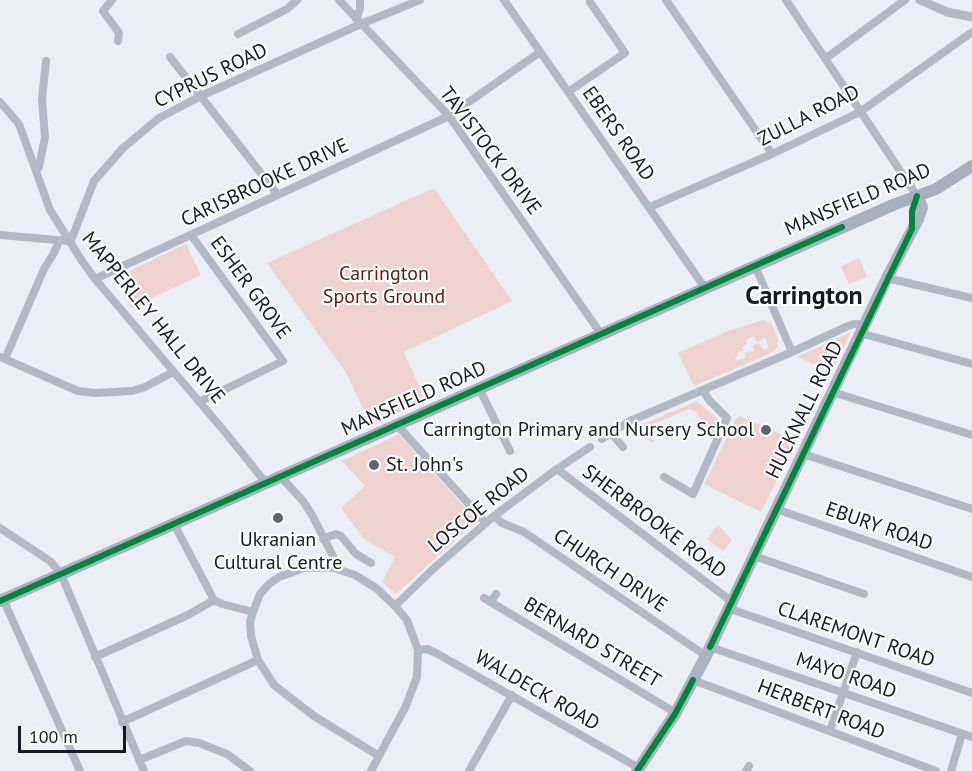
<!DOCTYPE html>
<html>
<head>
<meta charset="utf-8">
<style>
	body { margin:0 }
	#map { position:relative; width:972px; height:771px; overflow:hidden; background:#eceef5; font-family:"PT Sans",sans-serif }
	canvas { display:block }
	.scale { position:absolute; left:18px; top:726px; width:108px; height:27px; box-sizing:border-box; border:3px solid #151a24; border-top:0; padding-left:8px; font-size:18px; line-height:21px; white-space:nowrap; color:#151a24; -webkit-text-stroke:4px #fff; paint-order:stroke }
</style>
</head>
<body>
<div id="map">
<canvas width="972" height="771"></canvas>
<div class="scale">100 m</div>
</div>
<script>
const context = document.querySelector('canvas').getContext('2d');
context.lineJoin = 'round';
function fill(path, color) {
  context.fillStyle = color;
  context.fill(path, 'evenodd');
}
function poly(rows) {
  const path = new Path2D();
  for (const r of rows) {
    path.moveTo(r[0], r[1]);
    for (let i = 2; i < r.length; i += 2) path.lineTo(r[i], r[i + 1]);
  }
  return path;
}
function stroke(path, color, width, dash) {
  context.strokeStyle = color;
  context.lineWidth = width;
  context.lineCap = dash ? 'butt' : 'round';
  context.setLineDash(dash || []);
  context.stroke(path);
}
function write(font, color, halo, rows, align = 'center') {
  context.font = font + ' "PT Sans",sans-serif';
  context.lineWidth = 4.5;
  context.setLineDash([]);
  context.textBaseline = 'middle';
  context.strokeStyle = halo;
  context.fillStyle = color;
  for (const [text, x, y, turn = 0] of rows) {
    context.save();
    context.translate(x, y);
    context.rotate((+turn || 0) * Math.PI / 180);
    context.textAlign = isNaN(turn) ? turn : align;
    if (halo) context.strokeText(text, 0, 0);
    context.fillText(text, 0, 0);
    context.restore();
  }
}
fill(poly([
	[434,188,512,301,404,352,425,400,371,426,347,374,267,263],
	[186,244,201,275,131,308,117,277],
	[859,258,867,277,849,284,841,266],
	[763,320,771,323,778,339,778,347,774,350,767,355,694,386,678,353,728,331],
	[754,336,757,342,765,338,769,348,764,350,758,343,752,346,754,351,744,353,746,357,737,361,735,357,738,356,737,353,743,350,742,347,747,344,746,340],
	[851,332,835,366,828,370,797,357],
	[697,401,722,423,716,435,705,431,697,412,689,409,649,426,648,433,650,439,655,441,651,443,639,426],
	[740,416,796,441,761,512,704,484,736,419],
	[399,434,477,521,396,594,382,582,395,557,364,539,341,508,365,486,342,461],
	[718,525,732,540,723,551,707,539]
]), '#eed2cf');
stroke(poly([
	[112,0,103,11,119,33,118,41],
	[339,0,449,116,601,334],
	[504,0,705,288],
	[666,0,772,154],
	[786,0,917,196],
	[356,19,360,9,360,0],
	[238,34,287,9,297,0],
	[170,57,278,195],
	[825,59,905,0],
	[568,92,625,53,590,2],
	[0,102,19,124,50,210,82,261,95,279,225,432,266,483],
	[36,171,39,167,45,137,42,99,46,61],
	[650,207,772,154,860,112,972,32],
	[0,235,68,241,72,238,94,181,123,148,159,118,201,96,361,24,420,0],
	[191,235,283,361,199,402],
	[755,266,792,352],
	[887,278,972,298],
	[95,279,449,116,540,52],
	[860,333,972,364],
	[0,357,78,391,95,393,132,391,145,387,173,372],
	[5,359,44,269,54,253,59,241],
	[479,388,510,451],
	[832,392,972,435],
	[397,425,486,523],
	[611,433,623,447],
	[602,439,630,421,792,352,848,326,854,324,864,325],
	[803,454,972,509],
	[557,469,731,601],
	[280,476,303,501,312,515,333,556,335,563,334,568],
	[664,477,693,494,706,465,727,418,709,400,703,390],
	[776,509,972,577],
	[494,516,502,523,524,532,706,656],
	[174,524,214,600,222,604,253,612],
	[0,528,50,561,61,574,144,771],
	[323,539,336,534,341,536,356,554,371,563],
	[754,556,864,594],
	[484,598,676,713],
	[3,599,80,771],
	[491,602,496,594],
	[395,606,433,569,494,516,557,469,590,447],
	[728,608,972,693],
	[710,647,972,737],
	[418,650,427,649,436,653,639,768],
	[95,657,188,615,214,600],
	[693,680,936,771],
	[122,722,258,660],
	[830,731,857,652],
	[139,760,186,741,199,743,227,754,250,771],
	[371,771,379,756,388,739,405,708,417,677,418,650,407,620,395,606,376,588,355,575,334,568,304,568,279,577,269,584,260,594,253,612,250,622,251,636,258,660,274,685,288,696,314,716,379,756],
	[469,771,512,695],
	[746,771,749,766],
	[951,771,962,734]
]), '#b3b8c5', 8);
stroke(poly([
	[920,0,947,12,972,17]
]), '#b3b8c5', 9);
stroke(poly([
	[637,771,675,714,706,656,887,278,918,219,922,207,917,196]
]), '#abb2c0', 12);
stroke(poly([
	[0,601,893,205,936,189,972,166]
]), '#a8afbe', 12);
stroke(poly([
	[0,601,842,227],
	[710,647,912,229,912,211,917,196],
	[637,771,675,714,693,680]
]), '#00873e', 6);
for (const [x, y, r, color] of [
	[766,430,6,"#60646d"],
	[374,465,6,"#60646d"],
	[278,518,6,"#60646d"]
]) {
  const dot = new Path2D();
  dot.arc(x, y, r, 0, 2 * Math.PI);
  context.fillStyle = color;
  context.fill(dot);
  stroke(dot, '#fff', 2);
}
write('20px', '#151a24', '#fff', [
	["CYPRUS ROAD",211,76,-26],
	["ZULLA ROAD",809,116,-27],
	["EBERS ROAD",618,134,55],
	["TAVISTOCK DRIVE",490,151,53],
	["CARISBROOKE DRIVE",265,183,-25],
	["MANSFIELD ROAD",858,200,-23],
	["ESHER GROVE",250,288,54],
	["MAPPERLEY HALL DRIVE",153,318,51],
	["MANSFIELD ROAD",414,399,-24],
	["HUCKNALL ROAD",805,410,-64],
	["LOSCOE ROAD",479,510,-39],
	["SHERBROOKE ROAD",654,522,37],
	["EBURY ROAD",879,527,19],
	["CHURCH DRIVE",610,571,34],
	["CLAREMONT ROAD",856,635,19],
	["BERNARD STREET",592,643,31],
	["MAYO ROAD",846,676,19],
	["WALDECK ROAD",537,691,30],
	["HERBERT ROAD",821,710,21]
]);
write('20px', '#5e1b0e', '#fff', [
	["Carrington",384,274],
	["Sports Ground",384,297]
]);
write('20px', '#151a24', '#fff', [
	["Carrington Primary and Nursery School",754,430],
	["St. John's",386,465,"left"],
	["Ukranian",278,540,"center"],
	["Cultural Centre",278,563,"center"]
], 'right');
write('bold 26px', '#151a24', '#fff', [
	["Carrington",804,297]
]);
</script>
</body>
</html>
